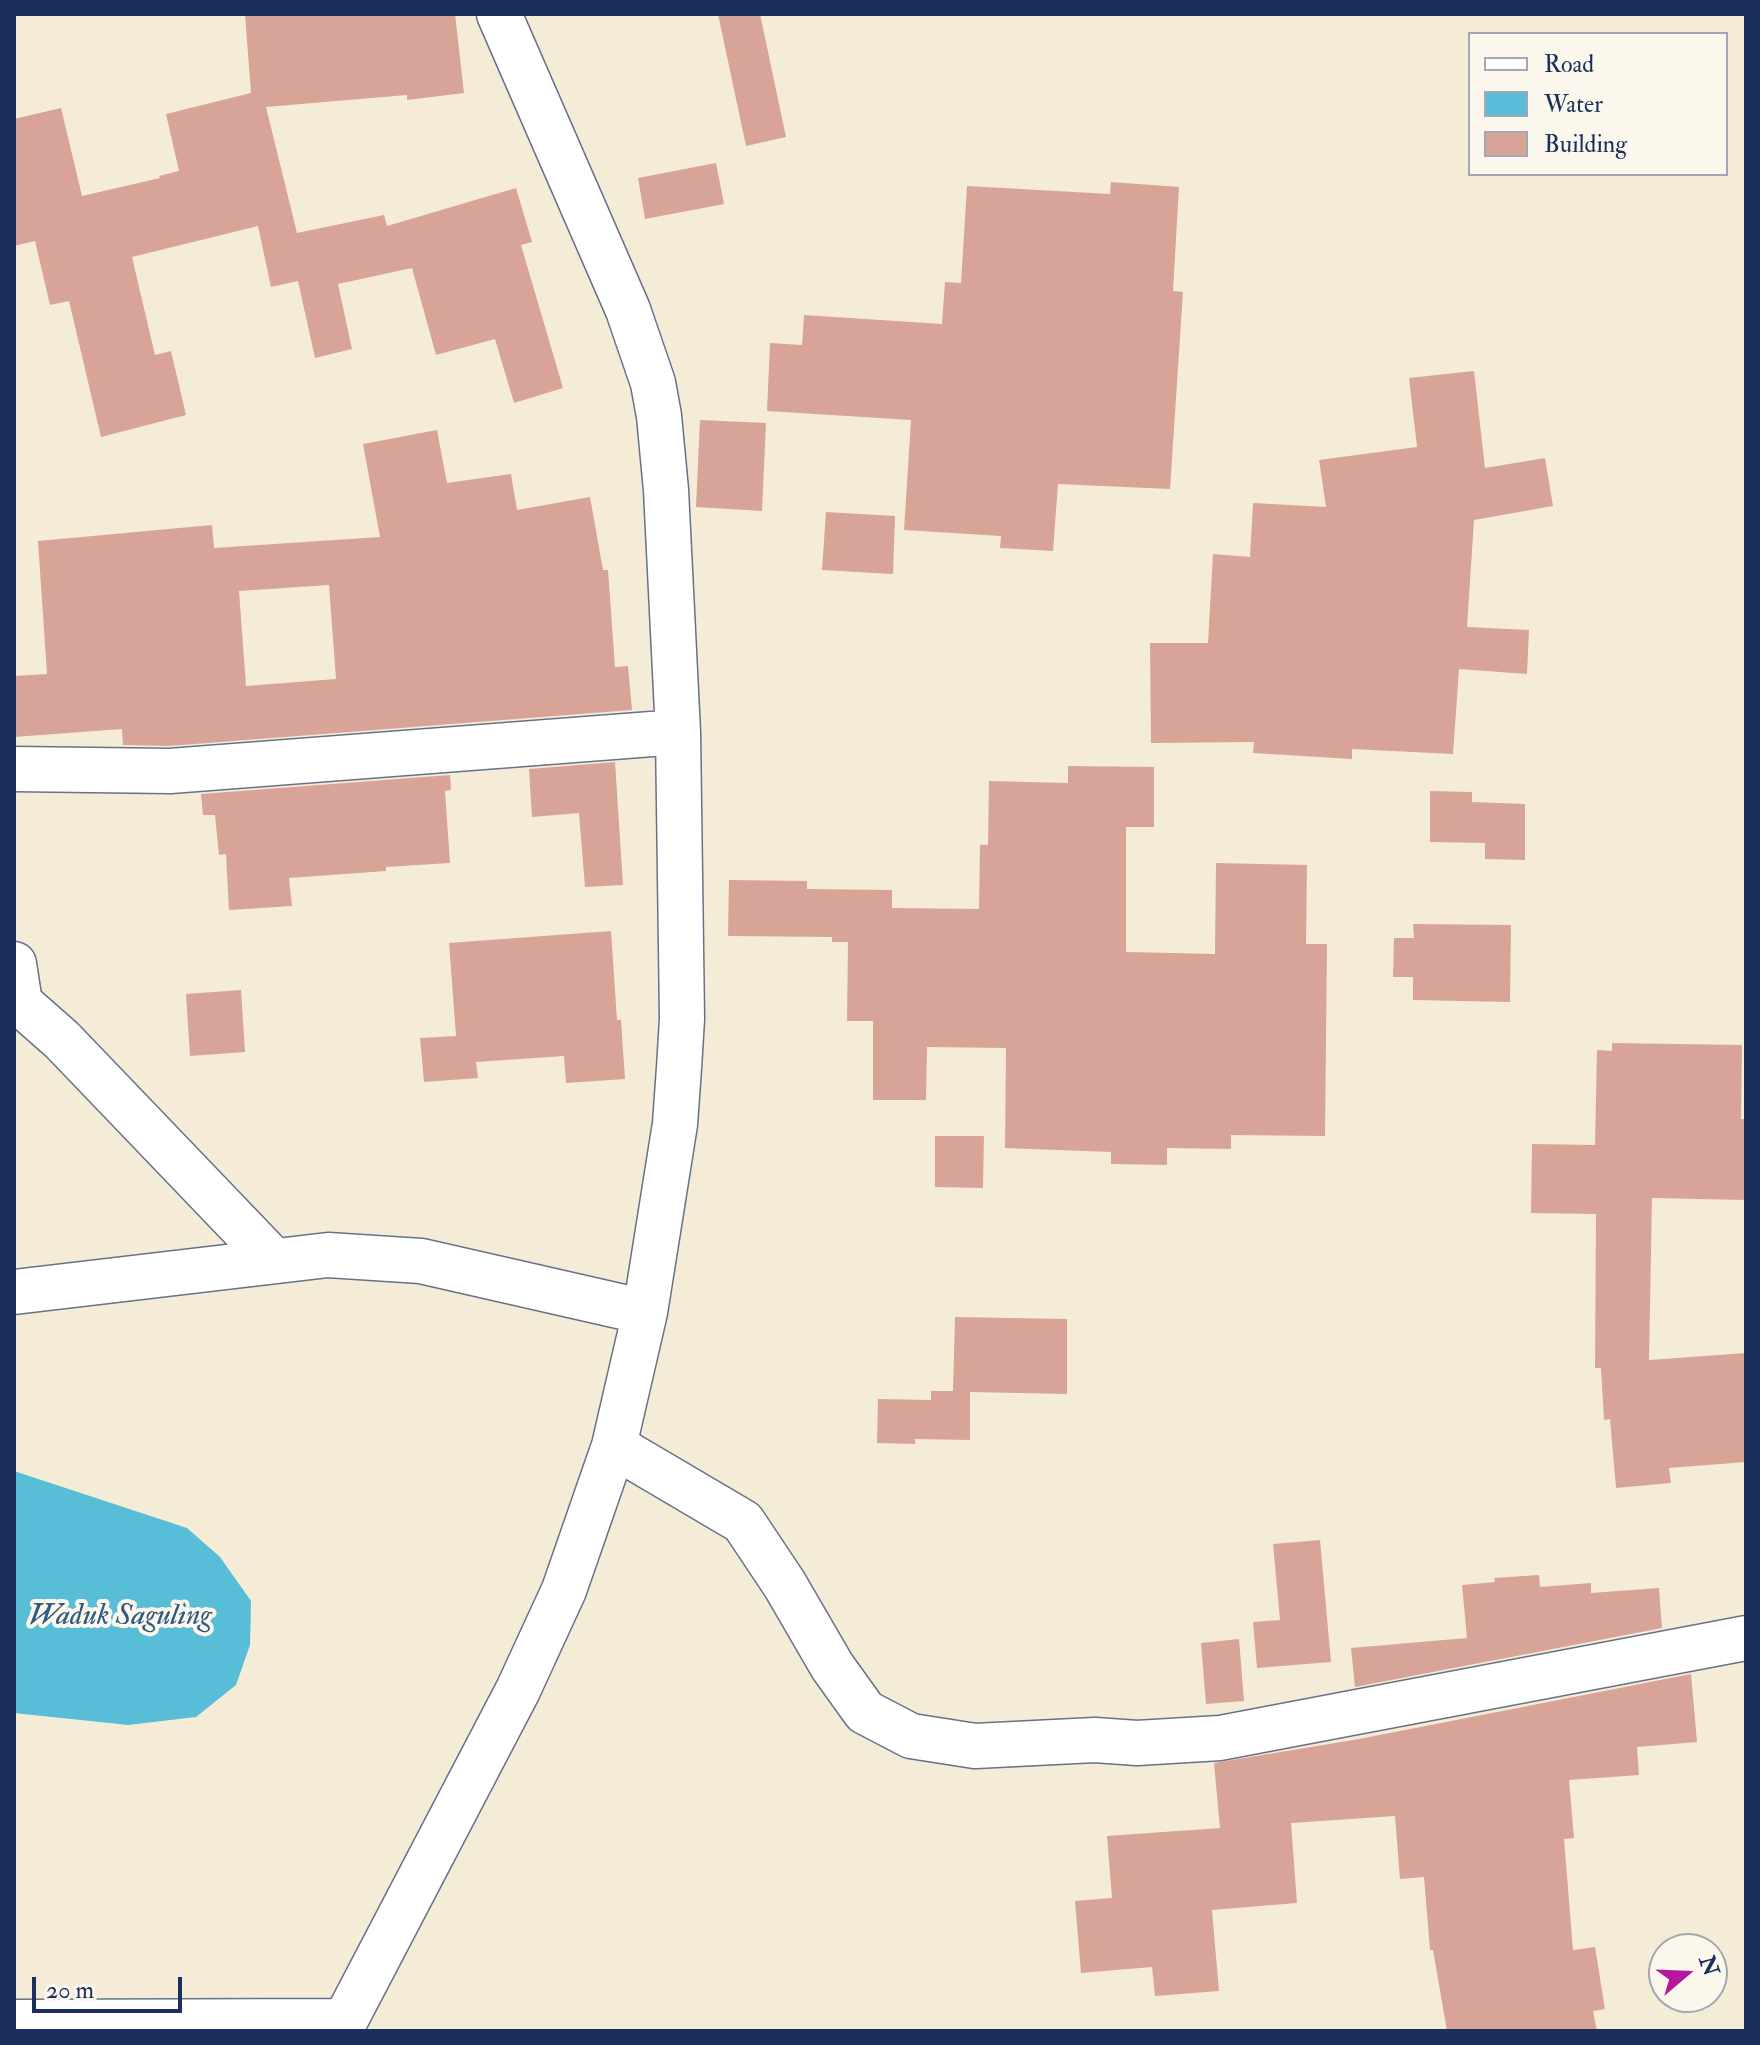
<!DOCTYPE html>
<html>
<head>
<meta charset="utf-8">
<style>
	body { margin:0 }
	#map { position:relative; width:1760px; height:2045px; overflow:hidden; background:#f4ecd7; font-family:"IM FELL Double Pica",serif }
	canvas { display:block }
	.frame { position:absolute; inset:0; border:16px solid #1b2f5e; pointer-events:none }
	.legend { position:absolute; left:1468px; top:32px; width:260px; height:144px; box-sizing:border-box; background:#fbf7ec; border:2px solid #a1a7b3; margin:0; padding:10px 14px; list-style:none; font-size:24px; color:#1b2f5e }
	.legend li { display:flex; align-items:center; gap:16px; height:40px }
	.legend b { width:40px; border:2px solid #a1a7b3 }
	.north { position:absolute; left:1648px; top:1933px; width:80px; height:80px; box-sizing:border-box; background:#fbf7ec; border:2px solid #a1a7b3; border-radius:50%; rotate:71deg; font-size:22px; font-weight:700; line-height:32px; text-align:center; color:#1b2f5e }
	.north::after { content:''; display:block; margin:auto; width:28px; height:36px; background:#b5179e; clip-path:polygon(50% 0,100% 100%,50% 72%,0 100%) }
	.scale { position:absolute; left:32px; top:1977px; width:150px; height:36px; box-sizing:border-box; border:4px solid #1b2f5e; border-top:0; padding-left:10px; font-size:24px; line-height:28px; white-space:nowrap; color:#1b2f5e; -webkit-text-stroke:6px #fbf7ec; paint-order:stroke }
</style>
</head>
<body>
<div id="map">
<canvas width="1760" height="2045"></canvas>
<div class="frame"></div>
<ul class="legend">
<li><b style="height:10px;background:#fff"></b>Road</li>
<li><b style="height:22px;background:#58bdd6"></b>Water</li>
<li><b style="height:22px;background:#d9a498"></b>Building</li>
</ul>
<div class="north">N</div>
<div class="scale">20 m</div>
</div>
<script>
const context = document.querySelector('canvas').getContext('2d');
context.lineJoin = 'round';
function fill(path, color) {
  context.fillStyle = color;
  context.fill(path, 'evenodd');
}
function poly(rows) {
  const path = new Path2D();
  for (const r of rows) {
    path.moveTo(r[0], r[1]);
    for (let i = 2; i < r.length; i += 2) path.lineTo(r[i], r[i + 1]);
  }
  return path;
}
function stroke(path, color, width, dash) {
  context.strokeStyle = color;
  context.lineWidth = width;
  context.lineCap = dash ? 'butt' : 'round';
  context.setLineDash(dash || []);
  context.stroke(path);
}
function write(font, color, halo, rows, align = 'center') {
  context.font = font + ' "IM FELL Double Pica",serif';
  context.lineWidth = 8;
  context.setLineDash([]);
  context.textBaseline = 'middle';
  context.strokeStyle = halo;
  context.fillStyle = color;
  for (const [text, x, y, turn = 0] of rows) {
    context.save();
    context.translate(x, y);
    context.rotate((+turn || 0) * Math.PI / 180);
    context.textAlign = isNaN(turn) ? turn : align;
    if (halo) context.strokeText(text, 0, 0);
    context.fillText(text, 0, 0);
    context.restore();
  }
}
fill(poly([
	[14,1471,187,1528,220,1557,251,1601,250,1645,236,1685,196,1717,128,1725,14,1713]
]), '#58bdd6');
fill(poly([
	[245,14,455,14,464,93,407,100,407,95,266,107,297,233,384,215,387,226,516,188,532,242,521,245,563,388,514,403,495,339,436,355,412,268,338,284,352,349,315,358,298,281,271,287,258,226,132,257,155,355,171,351,186,415,101,437,69,301,50,305,35,241,14,246,14,119,61,108,82,196,160,178,159,176,179,171,166,114,251,93],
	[718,14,760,14,786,137,746,146],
	[716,163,724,204,645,219,638,178],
	[1111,182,1179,187,1173,291,1183,292,1170,489,1058,484,1053,551,1000,548,1001,536,904,530,911,420,767,411,770,343,802,345,804,315,942,324,945,282,961,283,967,186,1110,194],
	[1474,371,1485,468,1545,458,1553,506,1474,520,1467,627,1529,630,1527,674,1459,669,1453,754,1352,749,1352,759,1253,753,1254,742,1151,743,1150,643,1208,643,1213,554,1250,557,1253,503,1326,507,1319,460,1417,447,1409,378],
	[700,420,766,423,762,511,696,507],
	[437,430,447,483,511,474,517,510,590,497,603,570,608,570,615,667,628,666,632,710,169,746,123,745,122,729,14,737,14,676,47,674,38,541,212,525,214,548,380,537,363,444],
	[329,585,336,679,246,686,239,591],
	[826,512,895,516,893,574,822,570],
	[615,762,623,885,585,887,579,813,532,817,529,769],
	[1068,766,1154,767,1154,827,1126,827,1126,952,1215,954,1216,863,1307,865,1306,944,1327,944,1325,1136,1231,1135,1231,1149,1167,1148,1167,1165,1111,1164,1111,1152,1005,1148,1006,1048,927,1047,926,1100,873,1100,873,1021,847,1021,848,942,832,942,832,937,728,936,729,880,807,881,807,889,892,890,892,908,979,909,980,845,988,845,989,781,1068,783],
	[450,775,451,790,445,791,450,863,386,867,386,871,289,878,292,906,229,910,226,854,219,855,215,815,203,815,201,794],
	[1430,791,1472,792,1472,802,1525,804,1525,860,1485,859,1485,843,1430,842],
	[1413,924,1511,925,1510,1002,1413,1000,1413,977,1393,977,1394,938,1414,938],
	[611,931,617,1020,621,1020,625,1079,566,1083,564,1056,476,1062,478,1078,424,1082,420,1038,456,1036,449,943],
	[241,990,245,1052,190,1056,186,994],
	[1612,1043,1742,1045,1741,1119,1746,1119,1746,1200,1652,1198,1649,1360,1746,1353,1746,1462,1669,1468,1671,1483,1616,1488,1610,1419,1604,1420,1601,1368,1595,1368,1596,1214,1531,1213,1532,1144,1595,1145,1597,1050,1612,1051],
	[935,1136,984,1136,983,1188,935,1187],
	[955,1317,1067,1319,1067,1394,970,1392,970,1440,915,1439,915,1444,877,1443,878,1399,931,1400,931,1391,953,1391],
	[1320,1540,1331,1662,1257,1668,1253,1622,1280,1620,1273,1544],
	[1539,1575,1540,1587,1591,1583,1591,1593,1659,1588,1662,1628,1355,1687,1351,1648,1467,1638,1462,1585,1495,1582,1494,1578],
	[1239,1639,1244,1701,1206,1704,1201,1643],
	[1691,1674,1697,1742,1637,1747,1639,1775,1569,1780,1574,1838,1564,1839,1573,1950,1595,1947,1605,2009,1593,2011,1597,2031,1447,2031,1433,1950,1430,1950,1424,1877,1400,1879,1395,1816,1291,1823,1297,1903,1212,1910,1219,1991,1155,1996,1152,1967,1081,1973,1075,1901,1112,1898,1107,1836,1220,1828,1214,1763,1359,1739]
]), '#d9a498');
const minor = poly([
	[14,769,170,771,678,732],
	[14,964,20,1003],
	[14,1003,20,1003,62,1040,273,1260],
	[14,1292,328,1255,421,1261,645,1312],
	[614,1446,743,1522,785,1585,832,1666,865,1712,911,1736,975,1746,1095,1740,1137,1743,1220,1738,1746,1638],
	[14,2022,345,2021],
	[343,2031,345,2021,518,1690,564,1590,614,1446,645,1312,675,1124,679,1068,682,1019,678,732,666,490,659,416,653,383,628,310,499,14]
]);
stroke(minor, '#677188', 47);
stroke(minor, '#fff', 44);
write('italic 30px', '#2d5a82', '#fbf7ec', [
	["Waduk Saguling",120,1618]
]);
</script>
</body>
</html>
